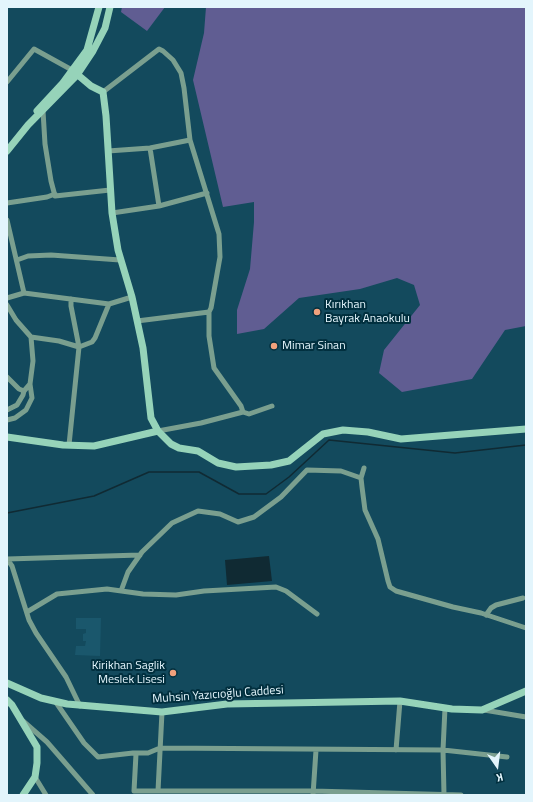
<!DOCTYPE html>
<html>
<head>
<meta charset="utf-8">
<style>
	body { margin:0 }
	#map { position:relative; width:533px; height:802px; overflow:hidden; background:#134a5d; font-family:"Titillium Web",sans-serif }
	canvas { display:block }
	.frame { position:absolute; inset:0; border:8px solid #e3f5fc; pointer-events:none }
	.north { position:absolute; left:477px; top:746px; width:40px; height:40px; -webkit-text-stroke:3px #012f3e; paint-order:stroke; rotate:166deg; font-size:11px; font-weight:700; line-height:16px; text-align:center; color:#e3f5fc }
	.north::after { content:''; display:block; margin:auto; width:14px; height:18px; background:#e3f5fc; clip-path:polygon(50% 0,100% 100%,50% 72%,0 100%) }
</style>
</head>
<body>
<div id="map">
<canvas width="533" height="802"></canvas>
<div class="frame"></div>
<div class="north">K</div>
</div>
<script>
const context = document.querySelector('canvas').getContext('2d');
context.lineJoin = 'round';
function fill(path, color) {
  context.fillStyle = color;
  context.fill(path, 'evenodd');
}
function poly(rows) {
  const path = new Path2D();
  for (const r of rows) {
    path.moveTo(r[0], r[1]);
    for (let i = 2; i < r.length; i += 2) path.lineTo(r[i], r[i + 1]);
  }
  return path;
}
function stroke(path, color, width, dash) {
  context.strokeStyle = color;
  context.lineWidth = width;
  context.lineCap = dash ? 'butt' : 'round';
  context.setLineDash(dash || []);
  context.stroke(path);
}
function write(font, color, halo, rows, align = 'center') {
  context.font = font + ' "Titillium Web",sans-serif';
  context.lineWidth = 4;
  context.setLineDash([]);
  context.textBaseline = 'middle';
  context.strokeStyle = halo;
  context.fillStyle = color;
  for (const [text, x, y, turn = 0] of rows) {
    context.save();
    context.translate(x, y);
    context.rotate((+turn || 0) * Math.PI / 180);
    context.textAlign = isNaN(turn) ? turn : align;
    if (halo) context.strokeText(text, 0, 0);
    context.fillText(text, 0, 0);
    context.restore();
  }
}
fill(poly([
	[76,618,101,618,100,656,75,655,76,646,85,646,86,641,83,641,83,634,86,633,86,629,76,629]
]), '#1a576c');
fill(poly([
	[122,7,165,7,147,31,121,12],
	[206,7,526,7,526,326,505,330,472,379,402,392,379,373,384,350,420,305,414,285,397,278,360,289,299,298,264,329,237,334,237,310,250,269,254,222,254,202,223,207,193,80,204,33]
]), '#605d92');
fill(poly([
	[269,556,272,581,227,585,225,560]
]), '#102a33');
stroke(poly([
	[7,513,94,496,149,472,199,472,239,494,266,494,289,477,329,440,455,453,526,445]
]), '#102a33', 1.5);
stroke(poly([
	[7,82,34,49,72,70],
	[103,92,159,49,163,51,173,60,181,73,184,88,190,140,150,148,108,151],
	[150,148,159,206],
	[55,196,110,190],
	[7,203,47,197,55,194,55,196,51,181,45,144,43,111],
	[112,213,159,206,207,193],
	[7,220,24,293],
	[17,260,28,256,51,255,120,260],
	[7,298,24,293,109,304,95,338,92,342,79,347,59,341,31,337],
	[109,304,132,297],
	[7,305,16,320,31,337,33,361,30,384,32,398,26,410,15,418,7,420],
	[137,321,209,312],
	[7,377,19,389,24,391],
	[7,410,17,405,23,395,24,391,30,384],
	[243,412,249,414,272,406],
	[158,431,201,423,243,412,241,406,214,368,209,336,209,312,211,308,220,257,219,234,190,140],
	[69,445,79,347,71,306,71,299],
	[364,468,361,478,362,487,365,510,378,539,388,581,390,587,396,591,453,607,481,613,526,628],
	[7,559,12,566,29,620,36,633,66,677,80,706],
	[7,559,140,555],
	[121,591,128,572,142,552,172,523,198,511,220,514,238,522,254,517,281,497,307,470,341,471,361,478],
	[27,612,57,594,107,589,143,594,176,595,204,591,276,587,286,591,317,614],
	[486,615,491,608,496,605,523,598],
	[55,701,84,743,98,757,133,753,136,754,134,791,158,791],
	[484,710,526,717],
	[162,712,158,791,313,791,461,795],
	[23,721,47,742,93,795],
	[396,750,400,701],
	[133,753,148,753,160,748,443,750,507,757],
	[35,777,46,795],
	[313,795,316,750],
	[444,795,443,750,445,708]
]), '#7a9f8f', 5);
stroke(poly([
	[72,70,91,86,103,92,106,116,112,213,118,250,132,297,143,348,151,418,158,431,171,444,179,448,198,451,218,463,236,467,271,465,289,461,323,434,343,430,368,432,401,439,526,429],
	[37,111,62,84,87,50,99,7],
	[7,151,28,125,77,75,93,51,105,28,110,7],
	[7,437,63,445,94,446,158,431],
	[7,683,41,698,67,704,162,712,227,704,400,701,452,709,482,710,526,691],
	[7,700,12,705,37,747,37,763,35,777,23,795]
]), '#96d3b9', 7);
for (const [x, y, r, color] of [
	[317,312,4,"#f1a17c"],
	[274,346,4,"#f1a17c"],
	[173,673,4,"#f1a17c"]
]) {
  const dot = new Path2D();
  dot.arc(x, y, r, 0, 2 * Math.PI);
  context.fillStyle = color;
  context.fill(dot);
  stroke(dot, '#012f3e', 1.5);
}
write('12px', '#e3f5fc', '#012f3e', [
	["Kırıkhan",325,305],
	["Bayrak Anaokulu",325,319],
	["Mimar Sinan",282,346],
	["Kirikhan Saglik",165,666,"right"],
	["Meslek Lisesi",165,680,"right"]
], 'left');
write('12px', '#e3f5fc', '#012f3e', [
	["Muhsin Yazıcıoğlu Caddesi",218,695,-4]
]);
</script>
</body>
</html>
